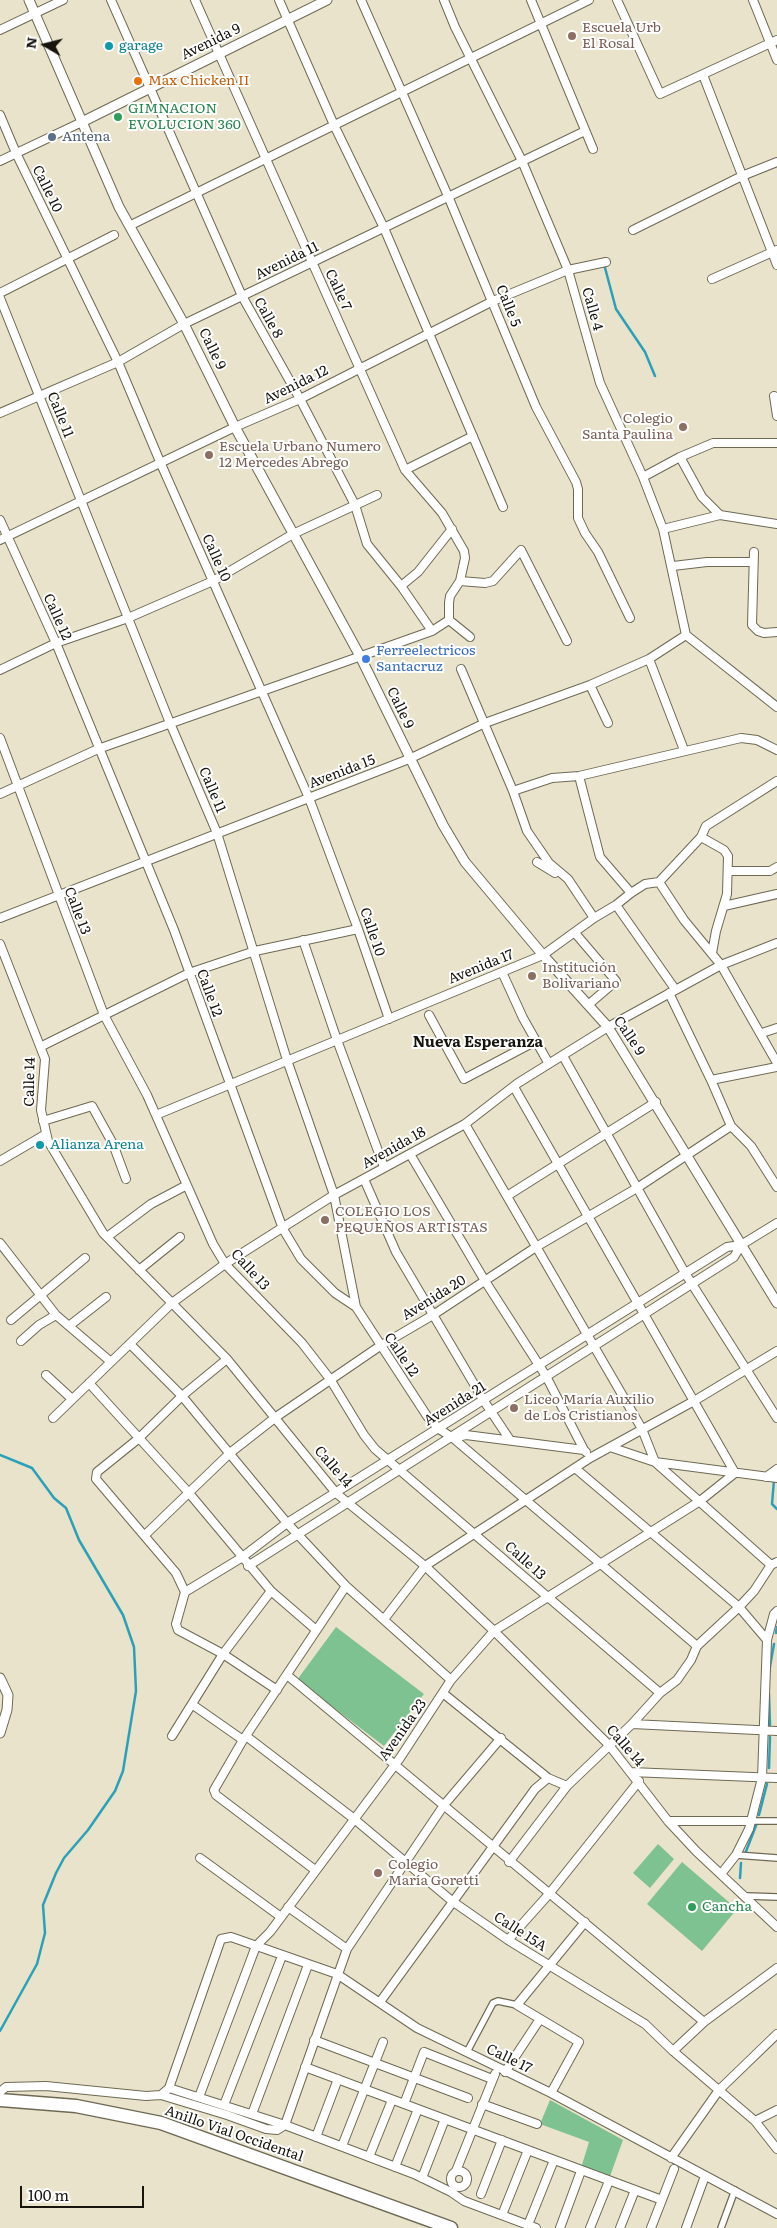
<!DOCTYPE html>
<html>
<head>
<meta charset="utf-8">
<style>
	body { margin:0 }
	#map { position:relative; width:777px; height:2228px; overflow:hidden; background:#e8e3ca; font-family:Literata,serif }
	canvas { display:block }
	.north { position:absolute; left:20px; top:20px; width:50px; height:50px; -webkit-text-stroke:4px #fff; paint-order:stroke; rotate:278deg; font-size:14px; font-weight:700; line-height:20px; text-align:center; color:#16140c }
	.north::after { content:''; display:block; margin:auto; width:18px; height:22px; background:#16140c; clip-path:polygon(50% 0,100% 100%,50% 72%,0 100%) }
	.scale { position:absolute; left:20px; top:2186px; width:124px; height:22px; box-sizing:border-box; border:2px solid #16140c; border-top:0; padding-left:6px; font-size:15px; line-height:18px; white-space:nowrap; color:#16140c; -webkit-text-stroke:4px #fff; paint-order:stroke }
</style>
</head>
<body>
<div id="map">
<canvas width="777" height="2228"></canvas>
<div class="north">N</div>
<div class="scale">100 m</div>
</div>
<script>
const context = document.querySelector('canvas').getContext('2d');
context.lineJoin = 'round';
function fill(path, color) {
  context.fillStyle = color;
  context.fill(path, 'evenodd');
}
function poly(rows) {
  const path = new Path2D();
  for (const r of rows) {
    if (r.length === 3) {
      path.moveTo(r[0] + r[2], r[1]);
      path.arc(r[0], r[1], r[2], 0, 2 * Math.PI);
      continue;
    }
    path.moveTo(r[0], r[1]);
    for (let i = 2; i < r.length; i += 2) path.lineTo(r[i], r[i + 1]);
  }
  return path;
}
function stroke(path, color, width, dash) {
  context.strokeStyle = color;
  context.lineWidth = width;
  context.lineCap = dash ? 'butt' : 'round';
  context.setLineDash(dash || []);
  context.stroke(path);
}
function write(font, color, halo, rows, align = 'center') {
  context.font = font + ' Literata,serif';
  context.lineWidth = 4;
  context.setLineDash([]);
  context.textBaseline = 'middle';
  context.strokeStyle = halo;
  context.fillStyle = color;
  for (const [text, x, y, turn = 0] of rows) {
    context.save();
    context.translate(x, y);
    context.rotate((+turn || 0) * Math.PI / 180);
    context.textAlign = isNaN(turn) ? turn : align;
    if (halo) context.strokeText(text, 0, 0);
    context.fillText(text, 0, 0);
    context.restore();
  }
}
fill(poly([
	[336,1627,424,1694,384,1746,297,1680],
	[658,1844,674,1859,650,1888,633,1873],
	[682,1862,737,1909,702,1951,647,1904],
	[550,2100,623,2140,609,2179,581,2168,589,2142,540,2124]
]), '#7fc291');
stroke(poly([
	[604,264,616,309,645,352,655,376],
	[0,1455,32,1468,54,1498,66,1508,79,1540,123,1615,134,1647,136,1691,123,1771,115,1791,88,1830,64,1858,56,1873,43,1905,45,1933,37,1964,0,2031],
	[774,1480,772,1504,777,1509],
	[776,1633,777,1627],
	[769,1672,774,1644],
	[769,1694,770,1725],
	[769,1768,770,1737],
	[759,1815,767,1784],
	[745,1854,757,1823],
	[740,1878,741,1863]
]), '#2aa1b9', 2.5);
const pedestrian = poly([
	[751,1821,777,1821],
	[736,1855,777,1858],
	[747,1896,777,1897],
	[467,2052,493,2003,498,2001,517,2005],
	[721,2228,735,2190]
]);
const minor = poly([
	[111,0,242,296,300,399,355,505,367,544,401,586,432,631],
	[195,0,405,470,442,513,464,551,465,558,460,581,450,596,449,603,449,620],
	[279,0,334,125,384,228,503,507],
	[361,0,448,196,536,407,576,482,578,489,578,518,585,533,598,552,630,618],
	[444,0,455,27,522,161,568,270,600,383,643,477,663,529,686,635],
	[531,0,593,149],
	[617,0,660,94,777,40],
	[753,0,777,60],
	[0,30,63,0],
	[703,75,777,265],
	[0,115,16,153,118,362,161,464,309,798,358,929,389,1019],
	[0,161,84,121],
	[131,225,589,0],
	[633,230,742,176,777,162],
	[712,279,777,250],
	[0,293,114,235],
	[0,298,170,723,217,833,287,1060,334,1195,356,1307],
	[774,396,777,416],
	[0,413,118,362,184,324,585,131],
	[680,457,702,497,720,515,777,524],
	[405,470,473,436],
	[643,477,680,457,713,443,777,443],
	[0,520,56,643,174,930,283,1229,301,1259,335,1293,356,1307,427,1416,439,1429,453,1438,697,1646],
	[663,529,720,515],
	[0,540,235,427,300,399,493,301,568,270,606,262],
	[754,552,752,625,758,631,764,633,777,632],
	[673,566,707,562,753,562],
	[460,581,485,583,493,581,521,550,567,641],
	[401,586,418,572,452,529],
	[449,620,470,637],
	[686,635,777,707],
	[649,659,684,750],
	[461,669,513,791,527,831,549,863,568,879,594,918],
	[0,670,56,643,128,618,213,581,293,534,377,495],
	[590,685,608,723],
	[0,738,104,1015,147,1095,213,1244,225,1264,302,1343,330,1379,364,1435,375,1449,660,1693],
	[579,776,600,857,631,893],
	[513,791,552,778,579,776,741,738,757,740,777,750],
	[0,794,98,749,432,631,449,620],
	[701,837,724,850,728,856,727,894,716,931,712,953],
	[537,862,555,873],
	[728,871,770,871,777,867],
	[659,882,684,920,721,965,777,1063],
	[616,905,675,989],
	[724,906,777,894],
	[0,918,409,759,485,723,590,685,649,659,686,635],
	[575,933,616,981,588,1005],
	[303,940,337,1040,384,1167],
	[0,944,45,1059,41,1110,48,1141,103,1233,227,1359,336,1493,425,1566,494,1631,609,1745,668,1821,696,1851,777,1927],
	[502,972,523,1018,549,1064],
	[669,993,711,1080,731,1126,751,1146,777,1187],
	[429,1015,464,1079,536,1041],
	[762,1033,777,1028],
	[42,1046,189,973,255,951,358,929],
	[563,1056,685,1273,777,1418],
	[711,1080,777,1067],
	[156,1115,543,955,594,918,616,905,631,893,645,884,659,882,701,837,706,826,777,781],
	[43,1121,92,1106,113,1144,126,1179],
	[465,1124,642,1429,655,1462,771,1565],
	[410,1154,485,1281,546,1376,584,1450],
	[0,1161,46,1134],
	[364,1179,396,1252,484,1401,510,1440],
	[507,1196,656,1102],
	[107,1237,151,1204,187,1185],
	[0,1243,56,1315,111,1362],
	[139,1270,180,1237],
	[11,1320,85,1258],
	[69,1326,106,1297],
	[21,1341,39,1325,56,1315],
	[130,1344,182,1396,287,1523,346,1586,451,1680],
	[227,1359,182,1396,138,1439,97,1472,96,1479,176,1573,185,1592,176,1624,178,1630,223,1654,277,1690],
	[46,1375,72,1399],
	[89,1383,189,1493,271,1591,315,1629],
	[53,1418,172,1303,225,1264,334,1195,465,1124,518,1083,608,1027,721,965,777,943],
	[453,1438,466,1435,584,1450,586,1452],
	[610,1447,655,1462,777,1478],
	[575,1468,739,1607,767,1640],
	[766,1477,777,1469],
	[146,1534,230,1453,276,1417,380,1346,433,1315,536,1247,637,1188,731,1126],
	[248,1566,734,1257,741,1245],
	[185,1592,241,1558,287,1523,727,1247,741,1245,777,1223],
	[385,1618,425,1566,590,1458,694,1401,777,1351],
	[287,1675,704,2022],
	[444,1694,548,1778],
	[193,1705,243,1740],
	[632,1724,777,1731],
	[172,1736,223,1654,271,1591],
	[246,1736,353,1818,452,1901,508,1940,645,2024,673,2051,755,2121,777,2149],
	[631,1772,777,1778],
	[668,1821,751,1821],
	[200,1858,281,1917],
	[509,1862,567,1786,632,1724,660,1693,677,1680,691,1660,697,1646,739,1607,754,1591,771,1565,777,1562],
	[315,1870,216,1795,214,1790,243,1740,346,1586],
	[721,1874,736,1855,749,1829,762,1778,767,1640,774,1614,777,1611],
	[288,1907,347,1949],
	[508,1940,549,1894,639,1781],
	[380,2002,535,1789,548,1778,567,1786],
	[314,2040,468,2098],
	[673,2051,704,2022,777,1968],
	[305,2067,662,2200],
	[505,2072,540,2019],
	[169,2088,285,2125,414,2174,451,2192,464,2201,536,2228],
	[0,2092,6,2087,46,2086,146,2096,161,2095,169,2088,221,1939,231,1937,337,1974,417,2028,551,2093,777,2214],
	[551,2093,579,2042,517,2005,585,1922],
	[161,2095,227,2115,266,2129,277,2130,285,2125,347,1949,444,1805,501,1738],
	[199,2097,256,1946,270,1932,400,1758,451,1680,494,1631,700,1501,735,1473,514,1087],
	[404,2104,424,2052,492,2079],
	[482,2104,537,2124],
	[224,2105,282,1956],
	[252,2114,308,1965],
	[755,2121,777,2110],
	[316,2137,338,2079],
	[342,2146,383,2042],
	[369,2157,392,2100],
	[671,2158,719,2090,777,2034],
	[395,2167,418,2109],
	[459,2179,8],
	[456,2171,495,2074],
	[422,2178,445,2119],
	[481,2194,502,2140],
	[502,2215,528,2150],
	[528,2225,554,2160],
	[560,2228,581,2171],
	[590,2228,609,2181],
	[620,2228,635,2190],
	[651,2228,674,2169],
	[686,2228,705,2176]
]);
const tertiary = poly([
	[29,0,119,207,184,324,235,427,360,656,443,825,465,862,543,955,608,1027,777,1303],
	[84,121,327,0],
	[0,1678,8,1695,7,1710,0,1733]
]);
const trunk = poly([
	[0,2100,76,2106,161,2123,451,2228]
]);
stroke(pedestrian, '#6e6954', 8);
stroke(minor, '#6e6954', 10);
stroke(tertiary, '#6e6954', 11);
stroke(trunk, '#6e6954', 15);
stroke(pedestrian, '#fff', 5.5);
stroke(minor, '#fff', 8);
stroke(tertiary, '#fff', 9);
stroke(trunk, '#fff', 12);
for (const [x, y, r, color] of [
	[572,36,5,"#8d6e63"],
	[109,46,5,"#0f9aa8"],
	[138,81,5,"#e8710a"],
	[118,117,5,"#2e9e5b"],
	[52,137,5,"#5c6f8a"],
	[683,427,5,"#8d6e63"],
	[209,455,5,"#8d6e63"],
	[366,659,5,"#3f7fe0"],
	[532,976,5,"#8d6e63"],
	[40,1145,5,"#0f9aa8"],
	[325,1220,5,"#8d6e63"],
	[514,1408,5,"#8d6e63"],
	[378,1873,5,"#8d6e63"],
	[692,1907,5,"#2e9e5b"]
]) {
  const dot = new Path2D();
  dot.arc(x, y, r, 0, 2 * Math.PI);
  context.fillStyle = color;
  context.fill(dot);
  stroke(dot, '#fff', 2);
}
write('14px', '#785e54', '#fff', [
	["Escuela Urb",582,28],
	["El Rosal",582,44],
	["Colegio",673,419,"right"],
	["Santa Paulina",673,435,"right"],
	["Escuela Urbano Numero",219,447],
	["12 Mercedes Abrego",219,463],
	["Institución",542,968],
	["Bolivariano",542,984],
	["COLEGIO LOS",335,1212],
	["PEQUEÑOS ARTISTAS",335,1228],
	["Liceo María Auxilio",524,1400],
	["de Los Cristianos",524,1416],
	["Colegio",388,1865],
	["María Goretti",388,1881]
], 'left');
write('14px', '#16140c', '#fff', [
	["Avenida 9",211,42,-26],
	["Calle 10",47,189,64],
	["Avenida 11",287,261,-26],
	["Calle 7",338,290,65],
	["Calle 5",508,306,68],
	["Calle 4",592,309,74],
	["Calle 8",268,318,61],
	["Calle 9",212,349,64],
	["Avenida 12",296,385,-26],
	["Calle 11",60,415,68],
	["Calle 10",216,558,66],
	["Calle 12",57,617,66],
	["Calle 9",400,708,64],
	["Avenida 15",342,772,-21],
	["Calle 11",212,790,67],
	["Calle 13",77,911,69],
	["Calle 10",372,932,71],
	["Avenida 17",481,967,-22],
	["Calle 12",209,993,70],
	["Calle 9",629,1036,56],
	["Calle 14",30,1082,-89],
	["Avenida 18",394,1148,-29],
	["Calle 13",250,1270,48],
	["Avenida 20",434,1298,-32],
	["Calle 12",401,1355,56],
	["Avenida 21",455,1404,-32],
	["Calle 14",333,1467,49],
	["Calle 13",525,1561,42],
	["Avenida 23",403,1730,-55],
	["Calle 14",625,1746,49],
	["Calle 15A",520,1932,33],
	["Calle 17",509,2059,26],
	["Anillo Vial Occidental",234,2134,19]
]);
write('14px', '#0d838f', '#fff', [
	["garage",119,46],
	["Alianza Arena",50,1145]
], 'left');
write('14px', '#c56008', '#fff', [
	["Max Chicken II",148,81]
], 'left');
write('14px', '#27864d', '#fff', [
	["GIMNACION",128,109],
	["EVOLUCION 360",128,125],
	["Cancha",702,1907]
], 'left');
write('14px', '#4e5e75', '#fff', [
	["Antena",62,137]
], 'left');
write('14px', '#366cbe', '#fff', [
	["Ferreelectricos",376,651],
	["Santacruz",376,667]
], 'left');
write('bold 15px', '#16140c', '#fff', [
	["Nueva Esperanza",478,1043]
]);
</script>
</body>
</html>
